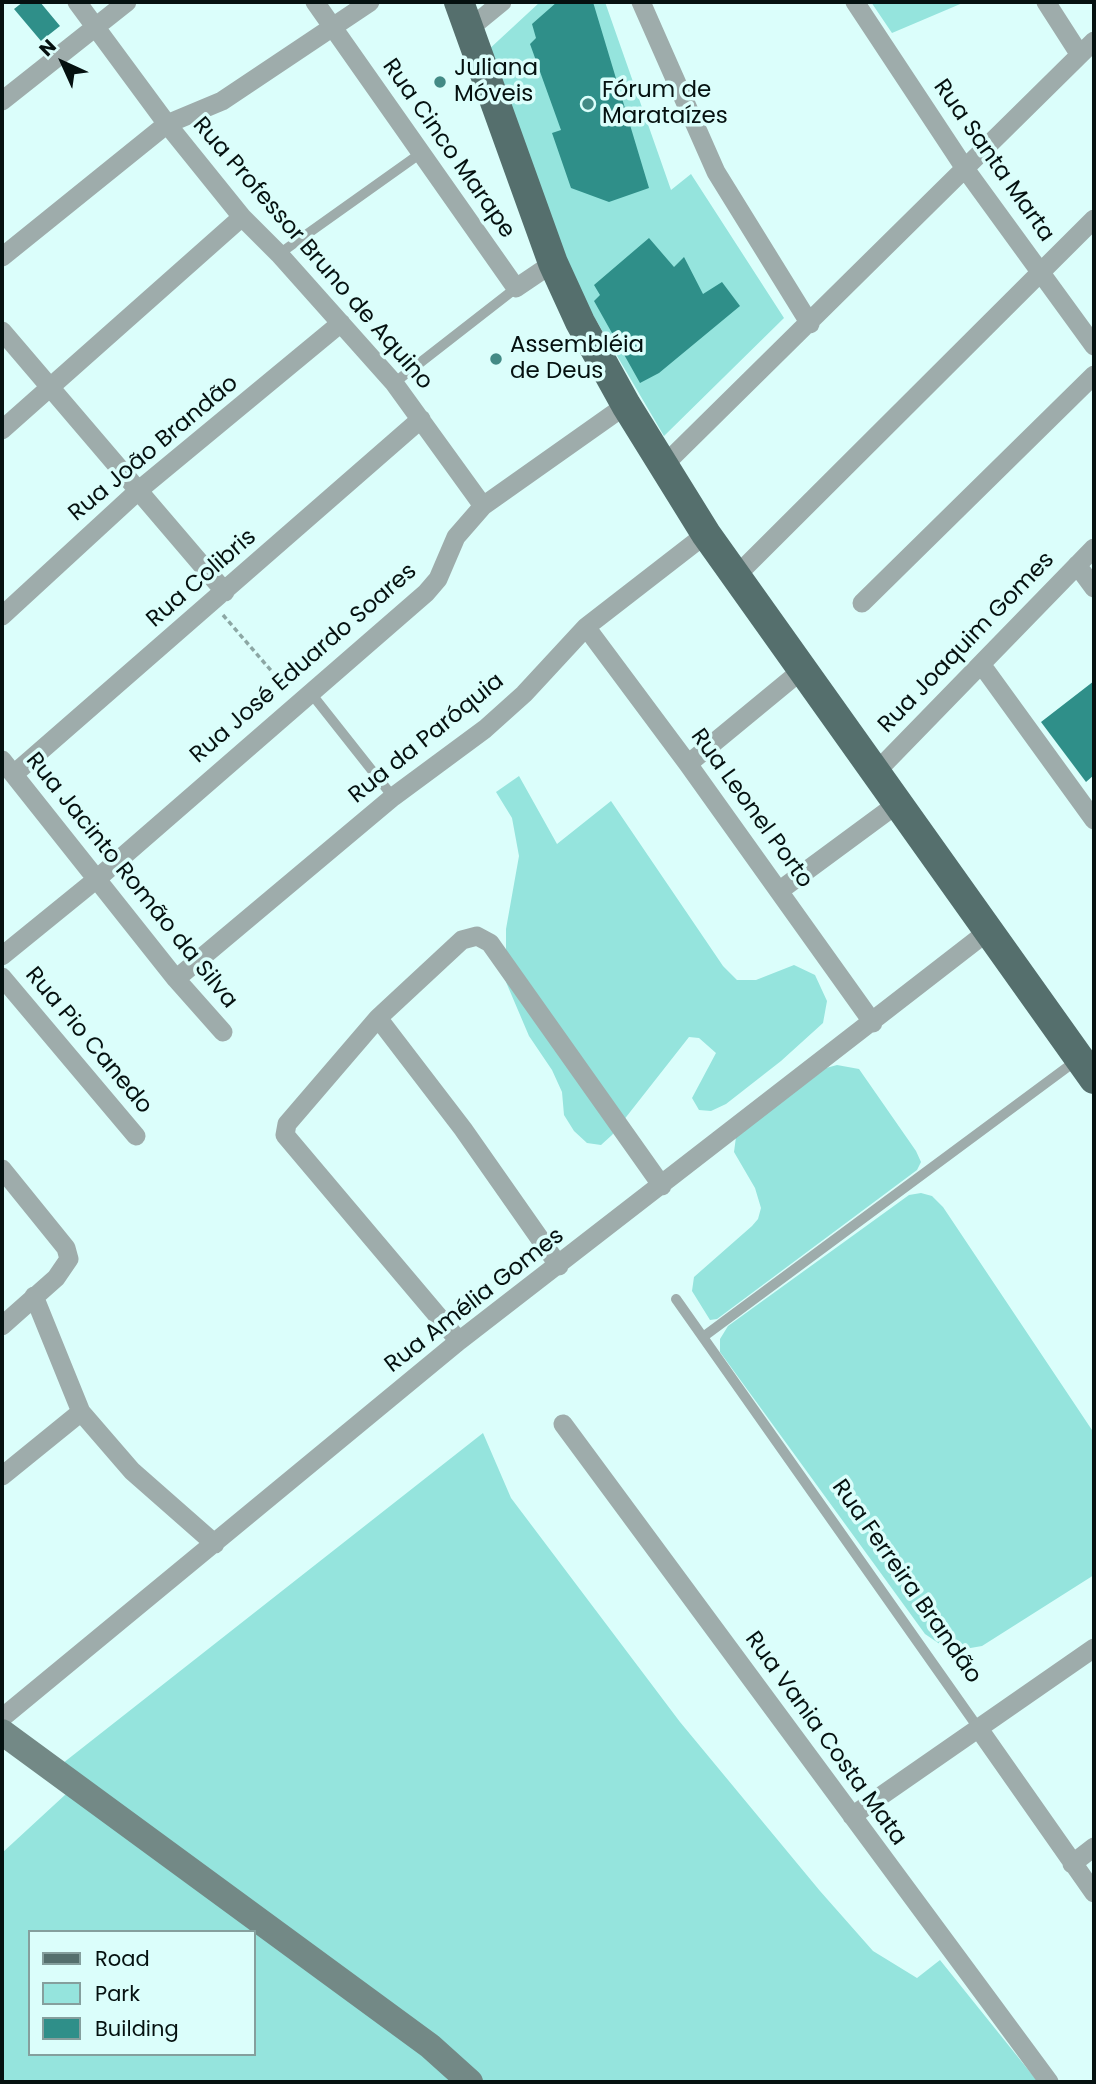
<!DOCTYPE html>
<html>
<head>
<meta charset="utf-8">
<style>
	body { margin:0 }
	#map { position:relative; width:1096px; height:2084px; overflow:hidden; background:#dbfefb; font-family:Poppins,sans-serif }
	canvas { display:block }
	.frame { position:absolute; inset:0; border:4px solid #051110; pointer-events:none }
	.legend { position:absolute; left:28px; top:1930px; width:228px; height:126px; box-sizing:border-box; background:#dbfefb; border:2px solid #859f9d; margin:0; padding:9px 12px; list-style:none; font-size:21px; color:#051110 }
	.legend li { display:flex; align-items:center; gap:14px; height:35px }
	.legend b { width:35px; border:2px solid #859f9d }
	.north { position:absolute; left:28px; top:28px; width:70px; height:70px; -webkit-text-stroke:5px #dbfefb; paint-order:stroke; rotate:315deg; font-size:19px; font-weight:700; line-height:28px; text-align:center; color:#051110 }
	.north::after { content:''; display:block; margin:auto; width:24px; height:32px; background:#051110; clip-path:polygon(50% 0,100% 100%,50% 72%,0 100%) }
</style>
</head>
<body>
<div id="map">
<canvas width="1096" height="2084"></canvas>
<div class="frame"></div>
<ul class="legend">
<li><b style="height:9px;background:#556f6d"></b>Road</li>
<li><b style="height:19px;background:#95e4dd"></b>Park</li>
<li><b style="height:19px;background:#2f8f89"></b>Building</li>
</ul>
<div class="north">N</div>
</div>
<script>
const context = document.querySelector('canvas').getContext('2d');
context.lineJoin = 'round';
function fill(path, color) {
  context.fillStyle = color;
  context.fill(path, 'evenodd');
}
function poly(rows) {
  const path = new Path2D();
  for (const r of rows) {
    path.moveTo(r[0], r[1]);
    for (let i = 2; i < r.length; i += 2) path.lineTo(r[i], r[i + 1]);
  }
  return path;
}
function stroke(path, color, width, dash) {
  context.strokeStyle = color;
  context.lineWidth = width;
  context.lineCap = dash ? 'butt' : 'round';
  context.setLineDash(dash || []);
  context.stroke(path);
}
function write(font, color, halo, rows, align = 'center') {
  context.font = font + ' Poppins,sans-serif';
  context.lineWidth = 7;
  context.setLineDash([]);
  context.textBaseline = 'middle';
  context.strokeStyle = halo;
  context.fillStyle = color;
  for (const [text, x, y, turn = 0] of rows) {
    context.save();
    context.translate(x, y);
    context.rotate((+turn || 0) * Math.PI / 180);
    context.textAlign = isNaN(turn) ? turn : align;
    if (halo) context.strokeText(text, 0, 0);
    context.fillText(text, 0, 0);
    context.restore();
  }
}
fill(poly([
	[540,2,605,2,671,190,691,174,784,318,664,436,579,291,486,52],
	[871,2,965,2,892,33],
	[519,776,557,844,611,801,723,966,737,980,756,980,794,965,815,975,827,1001,823,1023,781,1061,726,1104,711,1111,699,1110,692,1098,716,1053,699,1038,689,1037,612,1135,601,1145,587,1143,574,1131,564,1115,562,1092,552,1070,529,1036,506,982,506,929,519,856,512,818,496,792],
	[837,1065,859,1069,916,1151,921,1162,917,1170,717,1319,710,1320,692,1291,694,1277,752,1226,758,1219,761,1208,755,1188,734,1152,736,1137,826,1068],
	[921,1193,932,1196,943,1207,1094,1433,1094,1575,982,1646,959,1650,944,1647,925,1634,720,1352,720,1339,728,1326,909,1195],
	[483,1433,511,1498,680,1722,820,1891,873,1951,917,1978,940,1960,1038,2082,2,2082,2,1853,66,1794,44,1778],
	[30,1932,254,1932,254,2054,30,2054]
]), '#95e4dd');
fill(poly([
	[23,2,40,2,60,26,41,41,14,9],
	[557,2,593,2,649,188,609,202,571,188,552,133,561,130,530,44,536,38,532,24],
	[649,238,674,267,684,257,703,294,722,282,740,306,659,373,640,383,594,301,600,295,594,285],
	[1094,681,1094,775,1086,782,1041,722]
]), '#2f8f89');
stroke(poly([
	[223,615,287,689]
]), '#8ca7a4', 3.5, [5, 3.5]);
stroke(poly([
	[279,254,421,153],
	[394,383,516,288],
	[310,692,393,797],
	[676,1299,979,1729],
	[703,1337,1077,1060]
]), '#9eacab', 10);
stroke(poly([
	[77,2,167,124,242,217,279,254,394,383,483,506],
	[315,2,516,288,553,263],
	[641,2,716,172,810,324],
	[855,2,966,170,1094,346],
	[1046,2,1080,55],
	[469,29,502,2],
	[2,101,127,2],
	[2,257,167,124,222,101,370,2],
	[2,331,225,592],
	[2,430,242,217],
	[663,466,1094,41],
	[1077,565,1094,588],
	[737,575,1094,219],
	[862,603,1094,375],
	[2,616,139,490,341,323],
	[586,627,688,764,873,1023],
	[981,664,1094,820],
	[2,760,176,979,223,1032],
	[688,764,802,670],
	[876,772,1094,548],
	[14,774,421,419],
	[779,891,897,804],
	[2,956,98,878,426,593,438,579,456,537,483,506,626,405],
	[2,977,136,1136],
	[176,979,393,797,485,729,524,694,586,627,706,534],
	[378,1018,463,1129,559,1266],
	[2,1169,66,1248,69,1259,56,1278,2,1326],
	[459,1341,285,1135,287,1124,378,1018,462,940,477,936,490,943,662,1186],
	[81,1412,132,1471,215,1544],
	[563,1424,1049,2082],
	[2,1476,81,1412,34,1296],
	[2,1718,459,1341,987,932],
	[979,1729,1094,1893],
	[852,1816,1094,1648],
	[1072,1864,1094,1847]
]), '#9eacab', 19);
stroke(poly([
	[2,1732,430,2046,470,2082]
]), '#738986', 26);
stroke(poly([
	[459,2,553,263,580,322,626,405,706,534,1094,1079]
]), '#556f6d', 30);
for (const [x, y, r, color] of [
	[440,82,7,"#438a85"],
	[588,104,7,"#438a85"],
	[496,359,7,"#438a85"]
]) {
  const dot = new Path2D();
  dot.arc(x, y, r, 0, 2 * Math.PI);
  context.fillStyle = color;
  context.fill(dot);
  stroke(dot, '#dbfefb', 2.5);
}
write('23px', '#051110', '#dbfefb', [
	["Juliana",454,69],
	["Móveis",454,95],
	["Fórum de",602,91],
	["Marataízes",602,117],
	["Assembléia",510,346],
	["de Deus",510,372]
], 'left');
write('23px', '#051110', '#dbfefb', [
	["Rua Cinco Marape",448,149,55],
	["Rua Santa Marta",993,161,55],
	["Rua Professor Bruno de Aquino",312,254,49],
	["Rua João Brandão",154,449,-40],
	["Rua Colibris",202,579,-41],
	["Rua Joaquim Gomes",967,643,-46],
	["Rua José Eduardo Soares",304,664,-41],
	["Rua da Paróquia",427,739,-39],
	["Rua Leonel Porto",751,809,54],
	["Rua Jacinto Romão da Silva",131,881,51],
	["Rua Pio Canedo",88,1041,50],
	["Rua Amélia Gomes",475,1301,-38],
	["Rua Ferreira Brandão",906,1582,55],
	["Rua Vania Costa Mata",825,1739,54]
]);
</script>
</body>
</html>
